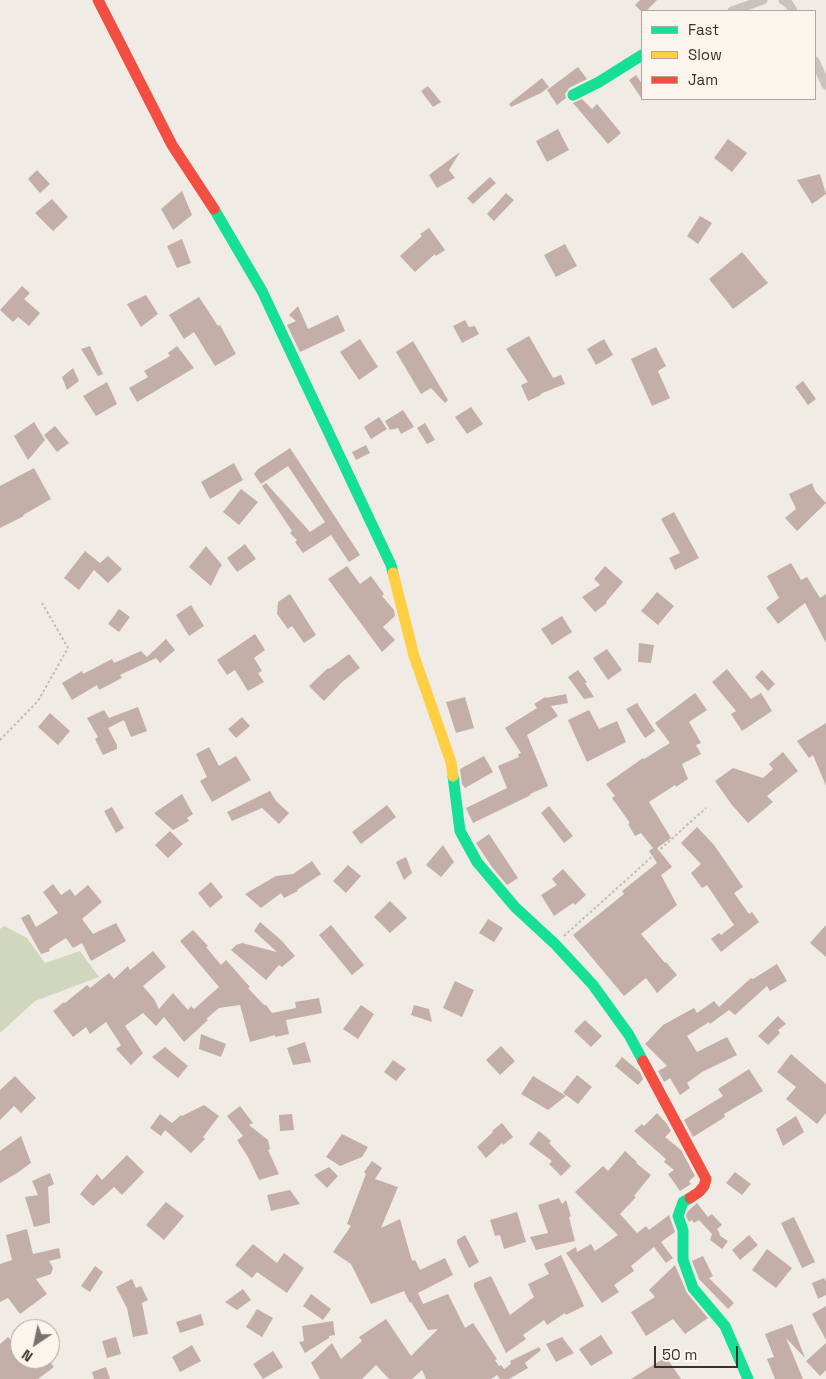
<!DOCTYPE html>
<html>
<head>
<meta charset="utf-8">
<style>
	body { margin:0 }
	#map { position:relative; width:826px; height:1379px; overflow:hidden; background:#f0ebe5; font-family:"Space Grotesk",sans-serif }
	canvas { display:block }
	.legend { position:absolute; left:641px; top:10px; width:175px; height:90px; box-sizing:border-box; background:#fbf5ee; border:1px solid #aea6a0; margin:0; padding:6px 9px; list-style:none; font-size:15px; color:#3b302b }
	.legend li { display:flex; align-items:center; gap:10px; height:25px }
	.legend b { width:25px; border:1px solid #aea6a0 }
	.north { position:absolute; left:10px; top:1319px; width:50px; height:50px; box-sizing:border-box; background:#fbf5ee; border:1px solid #aea6a0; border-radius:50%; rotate:214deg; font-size:14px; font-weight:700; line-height:20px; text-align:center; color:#3b302b }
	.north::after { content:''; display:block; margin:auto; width:18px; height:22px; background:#7a716c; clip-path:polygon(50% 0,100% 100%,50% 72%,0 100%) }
	.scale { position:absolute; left:654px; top:1346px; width:84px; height:22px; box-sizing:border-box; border:2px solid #3b302b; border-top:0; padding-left:6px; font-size:15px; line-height:18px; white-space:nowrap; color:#3b302b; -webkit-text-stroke:4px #fbf5ee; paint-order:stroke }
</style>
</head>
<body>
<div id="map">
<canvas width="826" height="1379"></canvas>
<ul class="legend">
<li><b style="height:6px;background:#16e098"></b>Fast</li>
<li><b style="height:6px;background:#ffcf43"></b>Slow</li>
<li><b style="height:6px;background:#f24e42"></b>Jam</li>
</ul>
<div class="north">N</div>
<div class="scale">50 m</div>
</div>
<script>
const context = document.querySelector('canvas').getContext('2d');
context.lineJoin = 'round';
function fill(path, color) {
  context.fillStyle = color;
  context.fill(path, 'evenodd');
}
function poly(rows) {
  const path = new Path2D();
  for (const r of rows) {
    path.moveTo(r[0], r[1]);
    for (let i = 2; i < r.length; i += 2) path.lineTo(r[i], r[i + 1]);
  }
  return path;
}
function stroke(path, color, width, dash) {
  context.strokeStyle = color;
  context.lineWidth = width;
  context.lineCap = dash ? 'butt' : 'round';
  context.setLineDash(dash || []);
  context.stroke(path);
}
fill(poly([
	[4,926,27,938,45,963,80,951,99,977,35,1001,0,1033,0,929]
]), '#d1d6bf');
fill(poly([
	[640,0,657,0,646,11,642,12,635,5],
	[578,67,587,79,569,88,565,94,566,98,557,105,547,90],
	[636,75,642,84,642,99,629,80],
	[542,78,549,87,541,93,511,107,509,104],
	[428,86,441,102,433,107,421,91],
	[582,99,592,109,597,104,621,133,608,144,573,103],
	[558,129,569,150,547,162,536,141],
	[728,139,747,153,732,172,714,158],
	[460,152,449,170,455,178,437,188,429,175],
	[37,170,50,184,40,193,28,179],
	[820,174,826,194,812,204,797,180],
	[490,177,496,183,473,204,467,198],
	[182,191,192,215,173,230,161,209],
	[506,193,514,200,494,221,487,214],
	[52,199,68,217,53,231,35,213],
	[700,216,712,223,698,244,687,236],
	[429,228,445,250,436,256,435,254,415,272,400,256,422,236,420,234],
	[182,239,191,263,177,268,167,246],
	[565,244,577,266,556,277,544,255],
	[742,252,768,283,733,309,709,279],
	[22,286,30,293,24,299,40,313,29,326,18,317,13,322,0,310],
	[146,295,158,314,141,327,127,304],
	[199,297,218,326,220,325,236,354,215,366,194,332,184,339,169,315],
	[298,306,308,329,338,315,345,331,300,352,287,325,296,321,289,315],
	[465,320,469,327,475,326,479,334,462,343,453,326],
	[529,336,553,378,561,375,565,384,540,394,541,395,528,401,521,385,528,382,506,349],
	[360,339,378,367,359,380,340,352],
	[604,339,613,355,596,365,587,349],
	[413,341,448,400,445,403,431,388,421,394,396,352],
	[90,346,103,374,98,376,81,349],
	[177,346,194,368,137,402,129,388,148,377,144,371,170,356,168,353],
	[656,347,666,366,658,371,670,398,652,406,631,359],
	[73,368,79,381,67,390,62,377],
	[803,381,816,399,808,405,795,387],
	[107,382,117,404,96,416,83,396],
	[471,407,483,424,467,434,455,417],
	[403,410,414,427,401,434,398,428,390,430,385,421],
	[379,417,387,429,371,439,364,427],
	[34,422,45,440,28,460,14,436],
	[425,423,435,440,427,444,417,428],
	[55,426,69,443,57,452,44,435],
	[366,445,370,453,356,460,352,452],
	[290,448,360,555,349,562,331,535,303,553,295,542,297,540,290,533,292,531,262,486,266,483,310,532,325,522,288,466,261,484,254,474,258,469],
	[234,463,243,480,210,499,201,482],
	[34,468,51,499,23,515,24,516,0,528,0,486],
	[812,483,815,491,826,503,797,531,785,518,796,509,789,494],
	[241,489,258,502,239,525,223,512],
	[674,512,699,558,675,570,669,558,680,553,661,519],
	[245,544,256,559,237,572,227,558],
	[206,546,222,565,219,569,211,586,189,567],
	[85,551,100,563,108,556,122,569,108,583,94,570,79,590,64,578],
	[791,563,801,580,807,577,820,598,826,594,826,643,805,603,778,624,766,608,779,598,767,576],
	[347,566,360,584,371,576,384,594,382,596,394,610,395,616,383,627,395,640,382,652,328,579],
	[605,566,623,582,606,602,607,603,595,612,582,597,600,585,594,579],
	[657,592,674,606,658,625,641,611],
	[290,594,316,635,304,643,292,626,288,629,277,614,278,602],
	[191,605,204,626,189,636,176,615],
	[119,609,130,617,119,632,108,624],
	[562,616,572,632,552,645,541,629],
	[255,634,265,650,254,658,262,671,258,673,264,682,248,691,235,670,227,675,217,660],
	[166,639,175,650,160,663,156,658,120,675,122,678,99,690,97,685,72,700,62,683,82,671,83,674,112,659,114,663,141,651,147,657],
	[639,643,654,645,651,663,638,662],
	[607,649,622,670,608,680,593,658],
	[349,654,360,668,342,682,324,701,309,686,328,668,329,669],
	[727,669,751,699,761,693,772,711,742,731,731,714,736,711,712,682],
	[578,670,587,682,585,683,594,697,584,699,568,677],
	[762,670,775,684,768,691,755,677],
	[695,693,707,710,689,722,701,743,696,745,701,754,682,764,688,779,676,787,675,785,649,802,671,838,657,848,672,867,661,875,677,905,641,934,665,963,666,962,677,975,657,993,646,978,624,996,573,935,624,894,622,891,657,863,649,851,653,848,641,833,635,836,628,824,630,823,612,798,615,796,606,784,643,758,644,759,670,743,655,723],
	[566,694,568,703,551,706,558,716,527,735,548,786,530,794,531,795,473,823,466,808,507,788,498,766,519,757,518,754,521,753,505,728,537,708,534,704,545,697,546,698],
	[465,697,474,728,456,733,446,702],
	[637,703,655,731,645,738,626,709],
	[138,707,147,731,131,737,124,720,108,728,117,745,117,749,103,755,95,739,98,737,87,718,104,710,109,718],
	[589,710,599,729,617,721,626,742,587,762,568,720],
	[50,713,70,731,58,745,38,727],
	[242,717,250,726,236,738,228,729],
	[826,723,826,786,813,755,809,758,797,741],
	[209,747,219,766,236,756,251,780,212,802,200,781,207,777,196,754],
	[783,752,798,771,767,796,773,802,748,823,732,805,715,781,733,768,763,778,773,769,769,764],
	[484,756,493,772,465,788,462,784,460,769],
	[270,791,276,801,289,813,279,824,262,808,232,821,227,812],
	[182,794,193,814,187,818,189,821,173,830,154,813],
	[387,805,396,817,361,844,352,832],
	[549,806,573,836,564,843,541,813],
	[112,807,124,828,116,833,104,811],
	[697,827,714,845,743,887,734,893,749,914,752,912,759,922,721,952,711,939,719,933,721,935,734,925,707,885,702,888,691,873,701,864,681,843],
	[170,831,183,844,168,858,155,845],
	[489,834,518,878,507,885,492,867,476,843],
	[443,845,454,862,441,877,426,865],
	[406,857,412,873,404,880,396,862],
	[312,861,321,874,297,890,298,891,284,898,281,893,261,908,245,894,276,876,293,874],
	[348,865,361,876,346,893,333,881],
	[563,869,586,895,575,905,573,903,554,916,541,895,557,885,552,879],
	[211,882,223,897,210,908,198,893],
	[53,884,61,895,70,889,75,896,88,885,102,902,82,919,93,934,116,923,126,941,91,961,82,943,73,948,66,938,49,949,50,951,41,954,21,918,29,914,36,927,58,913,43,892],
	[390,901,407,918,390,933,374,917],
	[488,919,503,928,494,942,479,933],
	[260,922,281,940,295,956,282,967,279,965,266,980,231,950,236,945,242,943,277,952,254,931],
	[331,925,364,965,352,975,319,935],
	[826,925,826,957,810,943],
	[193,930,208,946,206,947,221,965,226,960,250,987,248,988,264,1005,266,1005,272,1013,296,1008,295,1002,319,998,322,1013,286,1020,289,1034,275,1037,275,1035,250,1042,240,1005,219,1008,206,1019,208,1020,184,1042,164,1017,156,1026,143,1013,125,1026,143,1053,131,1065,116,1049,121,1045,106,1022,90,1034,86,1027,73,1037,53,1011,64,1002,65,1003,87,985,90,988,109,973,114,979,128,966,130,970,153,951,166,967,143,986,154,999,159,1009,173,993,188,1010,191,1006,194,1009,219,987,180,941],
	[777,964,787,981,770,991,767,986,735,1015,729,1010,710,1024,709,1022,687,1036,697,1052,727,1037,737,1055,702,1072,687,1083,690,1088,680,1095,670,1078,664,1082,658,1071,667,1066,645,1044,663,1025,694,1008,697,1013,714,1001,719,1007,751,978,753,979],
	[455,981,474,990,462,1017,443,1008],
	[361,1005,374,1014,358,1039,343,1029],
	[414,1005,429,1009,432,1022,411,1015],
	[778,1016,786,1024,778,1030,780,1033,768,1045,758,1036],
	[585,1020,602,1036,591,1047,574,1031],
	[201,1034,226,1044,221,1057,199,1049],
	[305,1042,311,1062,293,1065,287,1048],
	[501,1046,515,1061,500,1075,486,1060],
	[165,1047,188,1066,178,1078,152,1057],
	[791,1054,826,1084,826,1113,817,1124,786,1099,796,1087,777,1072],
	[622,1057,640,1072,643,1079,638,1085,615,1066],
	[393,1060,406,1069,396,1081,384,1072],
	[749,1069,763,1091,724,1114,725,1117,693,1137,684,1120,723,1096,718,1089],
	[577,1075,592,1087,578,1104,563,1093],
	[15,1076,36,1098,21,1113,14,1106,0,1120,0,1090],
	[533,1076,566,1096,548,1110,521,1094],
	[204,1105,219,1116,203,1137,205,1139,191,1153,165,1130,161,1136,150,1128,160,1114,172,1123,181,1115,182,1116],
	[240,1106,253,1123,249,1125,268,1140,270,1149,268,1150,279,1174,259,1180,248,1157,237,1140,243,1136,227,1116],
	[657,1113,667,1124,671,1131,665,1137,681,1150,695,1176,689,1181,691,1184,680,1191,668,1174,674,1170,664,1162,666,1159,634,1131,642,1124,644,1126],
	[292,1114,294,1130,280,1131,279,1115],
	[796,1116,804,1132,783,1146,776,1129],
	[502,1123,513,1137,503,1145,502,1143,486,1158,477,1147,493,1132,492,1131],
	[539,1131,551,1141,549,1143,571,1166,561,1176,549,1164,552,1161,529,1144],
	[342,1134,368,1147,362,1157,340,1166,326,1157],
	[21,1136,31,1163,17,1173,0,1183,0,1151],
	[625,1151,637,1162,636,1163,651,1175,634,1196,636,1197,620,1214,637,1233,646,1226,649,1230,669,1215,675,1232,661,1242,673,1258,666,1263,654,1247,631,1266,634,1271,614,1285,619,1292,602,1303,566,1253,576,1247,577,1252,591,1244,595,1251,618,1235,575,1192,603,1166,608,1171],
	[127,1155,144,1172,122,1195,114,1187,93,1206,80,1194,97,1174,102,1180],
	[372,1161,382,1168,375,1179,398,1187,381,1228,400,1219,412,1261,415,1260,420,1270,445,1258,453,1275,418,1293,423,1304,448,1294,465,1328,473,1323,497,1359,495,1360,499,1366,501,1365,504,1369,511,1364,510,1361,539,1347,541,1350,525,1363,528,1368,509,1379,500,1379,497,1375,491,1379,426,1379,422,1370,412,1379,389,1379,376,1365,362,1379,320,1379,311,1363,332,1343,341,1359,362,1341,359,1337,386,1319,411,1356,438,1329,428,1330,411,1302,410,1303,404,1291,371,1304,351,1264,333,1252,351,1226,347,1224,366,1174,364,1172],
	[329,1167,338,1176,327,1188,314,1175],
	[735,1172,751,1184,742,1195,726,1183],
	[50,1173,54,1184,48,1187,50,1223,34,1227,25,1197,38,1195,32,1181],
	[290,1190,300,1204,271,1211,267,1195],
	[559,1198,562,1204,566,1200,571,1216,569,1217,575,1241,536,1250,530,1237,548,1233,538,1205],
	[166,1202,184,1216,164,1240,146,1225],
	[697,1203,708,1217,712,1214,722,1225,717,1229,720,1234,719,1235,728,1241,722,1249,710,1240,712,1234,699,1220,694,1223,692,1220,689,1222,686,1216,688,1211],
	[517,1212,526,1242,504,1249,500,1235,495,1236,490,1220],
	[794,1217,815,1262,802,1268,781,1223],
	[27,1229,33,1254,59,1248,61,1258,49,1261,53,1268,51,1274,36,1279,47,1294,20,1314,8,1298,0,1302,0,1264,12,1260,6,1235],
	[465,1235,479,1262,469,1268,457,1243,457,1240],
	[749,1235,758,1245,740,1260,732,1250],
	[253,1244,277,1263,284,1253,304,1268,287,1293,257,1272,252,1278,235,1265],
	[767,1249,792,1268,776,1288,752,1270],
	[561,1255,584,1306,566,1315,565,1313,547,1325,544,1320,523,1335,526,1339,506,1353,474,1287,474,1283,491,1276,510,1315,534,1297,528,1284,549,1274,544,1264],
	[703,1256,713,1276,709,1278,734,1303,728,1309,699,1279,692,1261],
	[675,1265,687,1293,708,1318,685,1334,673,1319,646,1336,631,1312,655,1297,649,1290],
	[95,1266,103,1272,90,1292,81,1286],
	[824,1278,826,1282,826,1295,818,1299,812,1283],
	[132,1279,136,1288,141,1286,148,1300,142,1303,148,1334,133,1337,127,1308,116,1287],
	[243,1289,251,1300,237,1310,225,1302],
	[311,1294,331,1309,323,1320,303,1306],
	[826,1306,826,1340,812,1314],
	[257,1309,273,1318,262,1337,246,1327],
	[201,1314,204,1325,180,1333,176,1322],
	[333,1321,335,1335,329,1336,329,1338,305,1353,299,1342,304,1341,302,1326],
	[792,1324,805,1358,786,1338,803,1379,775,1379,767,1359,774,1357,765,1334],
	[601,1335,613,1353,591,1366,579,1349],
	[8,1337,20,1349,20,1359,48,1359,54,1367,38,1379,0,1379,0,1344],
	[116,1337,121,1354,107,1358,102,1341],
	[562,1337,574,1353,556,1362,546,1344],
	[826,1343,826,1370,820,1376,806,1361],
	[192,1345,201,1361,180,1372,172,1357],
	[273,1351,283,1367,263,1379,253,1364],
	[666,1357,681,1379,631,1379],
	[106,1367,110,1379,94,1379,92,1372]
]), '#c3afa7');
stroke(poly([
	[0,740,38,701,68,648,42,603],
	[564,936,706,808]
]), '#c2bbb6', 2, [2.5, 2.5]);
stroke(poly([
	[783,0,789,4,793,11],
	[732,11,763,0],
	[815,61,826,85]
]), '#c9c3be', 9);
stroke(poly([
	[573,95,599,82,642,55],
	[214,209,262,291,391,565,393,573],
	[453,776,460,831,477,862,515,907,555,944,593,985,629,1035,643,1061],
	[690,1198,683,1202,678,1216,683,1230,683,1260,693,1288,725,1326,748,1379]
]), '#16e098', 11);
stroke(poly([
	[393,573,414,656,451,762,453,776]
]), '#ffcf43', 11);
stroke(poly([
	[98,0,172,145,214,209],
	[643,1061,706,1179,704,1186,699,1192,690,1198]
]), '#f24e42', 11);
</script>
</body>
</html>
